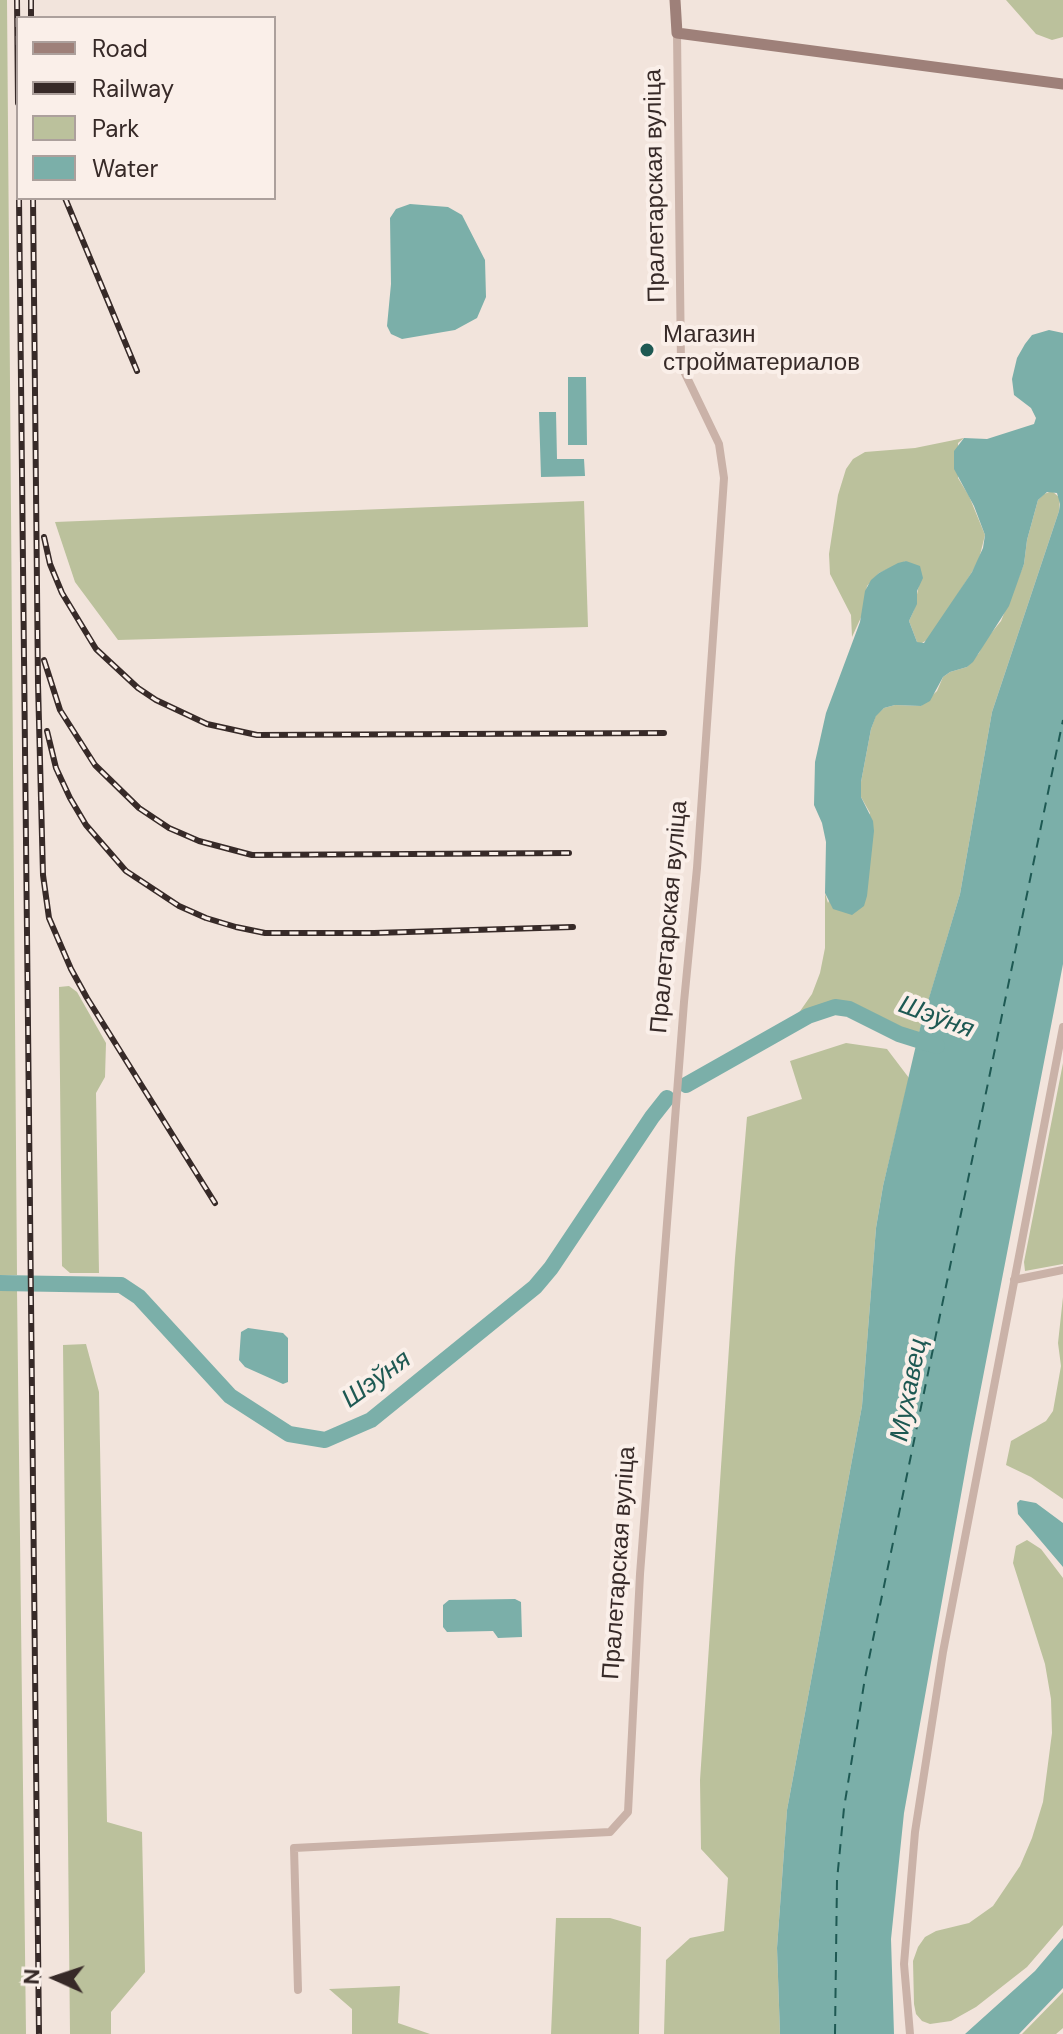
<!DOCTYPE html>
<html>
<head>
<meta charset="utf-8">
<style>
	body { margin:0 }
	#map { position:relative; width:1063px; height:2034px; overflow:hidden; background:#f2e4dc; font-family:"DM Sans",sans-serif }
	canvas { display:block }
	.legend { position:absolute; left:16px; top:16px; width:260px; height:184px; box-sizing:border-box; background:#faefe9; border:2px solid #aca09c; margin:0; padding:10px 14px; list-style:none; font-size:24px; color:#372a28 }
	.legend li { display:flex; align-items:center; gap:16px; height:40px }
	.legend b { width:40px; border:2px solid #aca09c }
	.north { position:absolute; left:16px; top:1938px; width:80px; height:80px; -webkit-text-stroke:6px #faefe9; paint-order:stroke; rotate:273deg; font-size:22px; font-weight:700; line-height:32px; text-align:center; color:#372a28 }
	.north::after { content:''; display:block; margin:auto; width:28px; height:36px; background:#372a28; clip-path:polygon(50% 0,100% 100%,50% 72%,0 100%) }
</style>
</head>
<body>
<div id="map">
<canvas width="1063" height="2034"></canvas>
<ul class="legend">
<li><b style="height:10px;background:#9e8079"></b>Road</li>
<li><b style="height:10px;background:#372a28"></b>Railway</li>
<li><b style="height:22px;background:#bbc19c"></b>Park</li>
<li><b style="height:22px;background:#7bafa9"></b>Water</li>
</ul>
<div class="north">N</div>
</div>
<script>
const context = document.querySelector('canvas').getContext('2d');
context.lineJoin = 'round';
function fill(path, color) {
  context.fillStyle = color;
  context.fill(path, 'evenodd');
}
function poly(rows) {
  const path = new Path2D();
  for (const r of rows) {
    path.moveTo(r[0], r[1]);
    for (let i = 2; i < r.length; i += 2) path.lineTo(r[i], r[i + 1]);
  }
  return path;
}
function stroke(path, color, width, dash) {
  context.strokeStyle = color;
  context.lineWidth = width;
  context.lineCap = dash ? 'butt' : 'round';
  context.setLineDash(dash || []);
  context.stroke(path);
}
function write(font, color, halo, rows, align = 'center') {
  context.font = font + ' "DM Sans",sans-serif';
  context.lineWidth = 8;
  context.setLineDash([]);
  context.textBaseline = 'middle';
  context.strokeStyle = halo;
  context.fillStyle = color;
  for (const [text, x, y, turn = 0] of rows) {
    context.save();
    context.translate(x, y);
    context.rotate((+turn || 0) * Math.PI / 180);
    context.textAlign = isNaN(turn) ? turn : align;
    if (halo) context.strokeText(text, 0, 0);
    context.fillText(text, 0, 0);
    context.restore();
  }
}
fill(poly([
	[0,0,7,0,17,1275,0,1275],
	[1006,0,1063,0,1063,37,1052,40,1036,34],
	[964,438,958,443,958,478,969,496,985,535,979,559,972,572,929,639,920,644,917,642,909,621,914,610,919,584,906,561,879,573,867,586,863,613,852,637,851,615,830,574,829,554,838,495,846,469,853,459,865,452,915,448],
	[1052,491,1060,498,1059,511,992,712,960,894,917,1039,899,1034,849,1009,835,1007,821,1010,789,1027,812,994,820,973,825,948,825,893,828,903,870,813,861,797,861,782,871,729,876,715,884,708,895,705,921,706,937,691,943,677,950,672,967,667,979,653,984,642,1001,621,1024,564,1027,540,1038,500,1044,494],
	[584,501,588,627,118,640,75,582,55,522],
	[69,986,77,992,106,1043,105,1077,96,1093,99,1273,70,1273,62,1266,59,987],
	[846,1043,887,1049,909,1078,883,1186,876,1228,862,1406,787,1810,777,1948,780,2034,664,2034,666,1960,690,1938,724,1931,728,1878,701,1849,700,1780,735,1258,747,1117,802,1099,790,1061],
	[1063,1063,1063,1264,1025,1271,1024,1262],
	[0,1289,17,1289,26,2034,0,2034],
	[1063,1297,1063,1499,1031,1477,1006,1465,1011,1441,1046,1421,1053,1411,1061,1366,1058,1343],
	[86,1344,99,1392,107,1822,142,1832,145,1972,111,2012,111,2034,70,2034,63,1345],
	[1027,1540,1041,1549,1063,1578,1063,1925,1027,1967,976,2007,951,2021,930,2024,922,2021,916,2014,914,2004,913,1961,918,1947,925,1937,936,1931,969,1923,993,1906,1020,1866,1032,1838,1043,1802,1052,1733,1051,1699,1045,1664,1013,1563,1016,1546],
	[556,1918,610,1918,641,1927,639,2034,551,2034],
	[400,1986,398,2023,430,2034,352,2034,352,2009,329,1989],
	[1063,1992,1063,2028,1056,2034,1022,2034]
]), '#bbc19c');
fill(poly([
	[410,204,448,207,462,215,485,260,486,297,477,318,455,330,402,339,391,334,387,326,391,284,390,218,396,209],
	[1049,330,1063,333,1063,964,971,1439,904,1813,891,1939,894,2034,780,2034,777,1948,787,1810,862,1406,876,1228,883,1186,920,1028,960,894,992,712,1059,511,1060,504,1057,493,1047,492,1038,500,1027,540,1024,564,1009,606,973,662,967,667,950,672,943,677,930,701,921,706,895,705,884,708,876,716,871,729,861,782,861,797,873,821,874,831,867,896,864,906,852,915,833,909,825,893,826,842,822,823,814,805,815,762,826,713,860,622,865,591,871,580,879,573,898,563,906,561,920,566,923,578,917,591,917,604,909,621,917,642,924,643,972,572,983,548,985,535,974,506,954,469,954,451,964,438,987,439,1034,424,1036,418,1031,408,1014,395,1012,379,1017,358,1025,344,1032,335],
	[568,377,586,377,587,445,568,445],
	[539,412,556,412,557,459,584,459,585,476,541,477],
	[248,1328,283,1333,288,1338,288,1382,283,1384,245,1367,239,1360,241,1332],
	[1020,1500,1036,1503,1063,1523,1063,1567,1018,1514,1017,1503],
	[515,1599,521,1602,522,1637,498,1638,493,1631,447,1632,443,1627,443,1605,449,1600],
	[1063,1938,1063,1988,1019,2034,965,2034,1035,1971]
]), '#7bafa9');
stroke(poly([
	[686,1085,808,1016,835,1007,849,1009,899,1034,937,1046],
	[0,1283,121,1285,139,1297,230,1396,289,1434,325,1440,371,1420,535,1287,551,1268,652,1117,667,1098]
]), '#7bafa9', 16);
stroke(poly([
	[835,2034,837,1880,844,1808,865,1678,1063,720]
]), '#1e5953', 2, [10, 8]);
stroke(poly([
	[1014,1280,1063,1270],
	[298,1990,294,1848,610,1832,628,1812,640,1574,684,1002,697,868,724,478,719,444,681,365,677,33],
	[910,2034,904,1964,915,1832,943,1652,1063,1027]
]), '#cab2a8', 8);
stroke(poly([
	[675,0,677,33,1063,84]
]), '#9e8079', 11);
const rail = poly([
	[17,0,18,103],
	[31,0,31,18],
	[19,198,39,2034],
	[33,198,38,684,43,875,49,918,71,969,87,998,215,1203],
	[65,198,137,371],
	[44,537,50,564,62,593,96,649,138,688,156,700,207,724,257,735,664,733],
	[44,660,60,710,95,765,139,808,169,828,199,841,252,855,569,853],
	[47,731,56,768,70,798,86,825,126,871,179,906,206,918,236,927,265,933,374,933,573,927]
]);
stroke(rail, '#372a28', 6);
stroke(rail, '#faefe9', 3, [9]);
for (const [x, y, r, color] of [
	[647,350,8,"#1e5953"]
]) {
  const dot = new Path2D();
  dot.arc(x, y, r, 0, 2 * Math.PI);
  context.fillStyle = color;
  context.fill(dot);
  stroke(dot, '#faefe9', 3);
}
write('24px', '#372a28', '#faefe9', [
	["Пралетарская вуліца",656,186,-91],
	["Пралетарская вуліца",670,917,-85],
	["Пралетарская вуліца",620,1563,-86]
]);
write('24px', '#372a28', '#faefe9', [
	["Магазин",663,336],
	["стройматериалов",663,364]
], 'left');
write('italic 26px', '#1e5953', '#faefe9', [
	["Шэўня",936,1018,20],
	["Шэўня",377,1380,-36],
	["Мухавец",910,1390,-79]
]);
</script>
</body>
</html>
